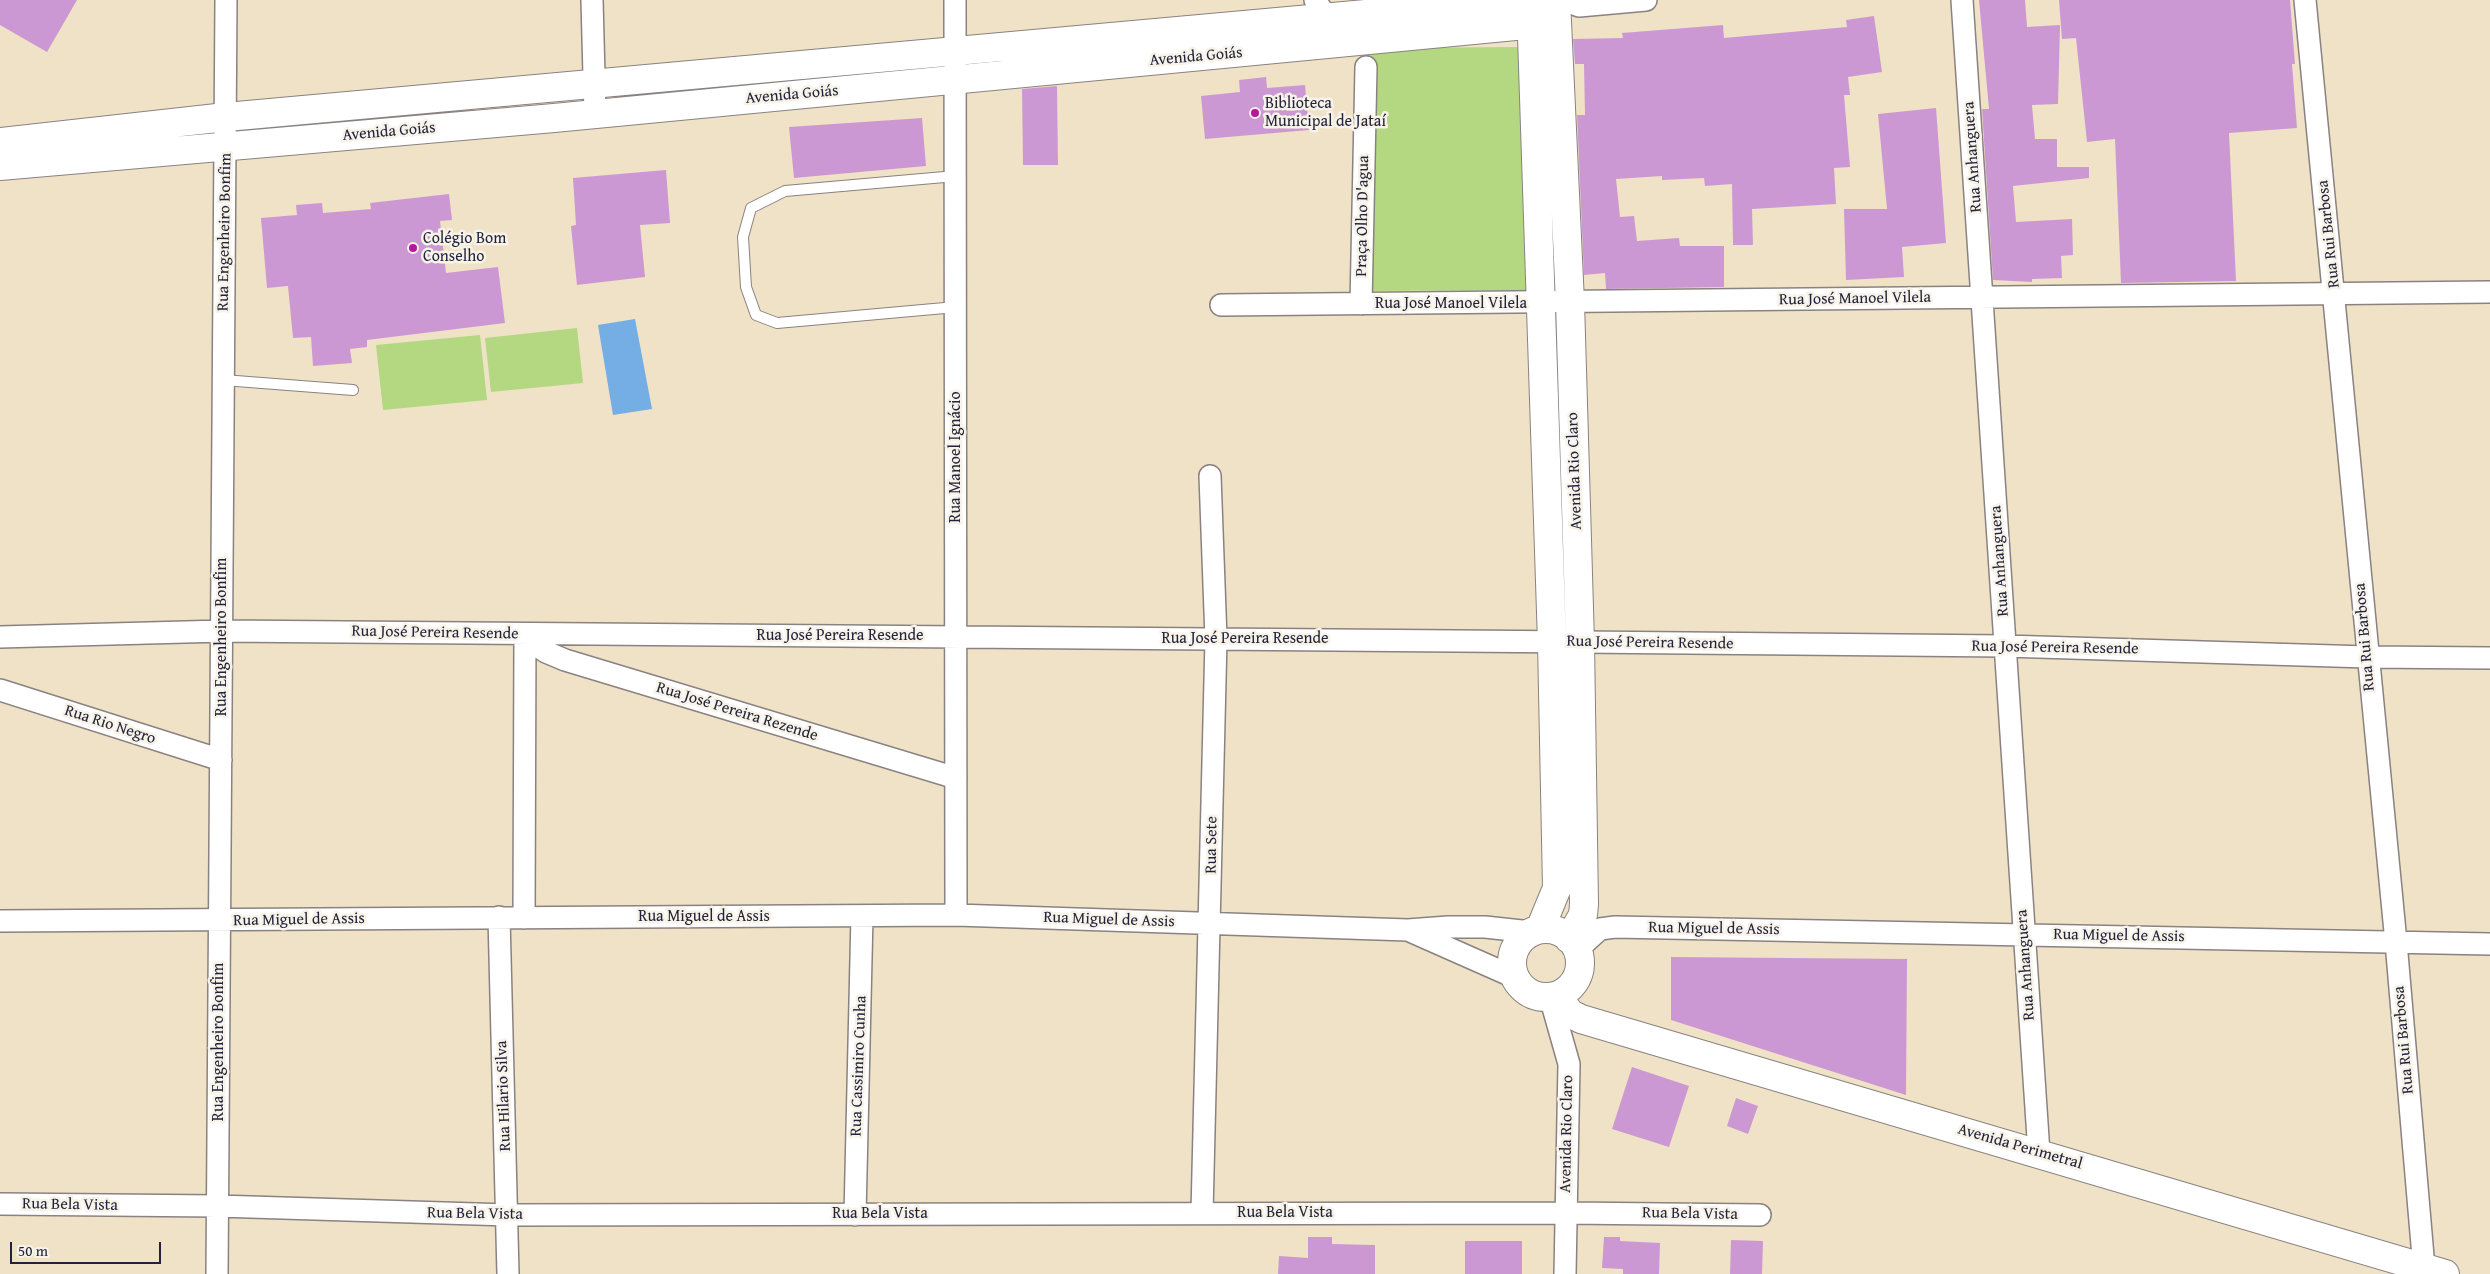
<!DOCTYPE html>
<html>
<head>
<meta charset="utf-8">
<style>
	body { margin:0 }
	#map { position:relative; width:2490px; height:1274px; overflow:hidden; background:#f0e2c6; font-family:"Gentium Book Plus",serif }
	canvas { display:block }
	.scale { position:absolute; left:10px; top:1242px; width:151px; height:22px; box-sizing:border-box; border:2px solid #22223b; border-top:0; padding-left:6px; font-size:15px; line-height:18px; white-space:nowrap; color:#22223b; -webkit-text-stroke:4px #f7f3e8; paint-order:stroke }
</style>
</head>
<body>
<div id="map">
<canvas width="2490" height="1274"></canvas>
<div class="scale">50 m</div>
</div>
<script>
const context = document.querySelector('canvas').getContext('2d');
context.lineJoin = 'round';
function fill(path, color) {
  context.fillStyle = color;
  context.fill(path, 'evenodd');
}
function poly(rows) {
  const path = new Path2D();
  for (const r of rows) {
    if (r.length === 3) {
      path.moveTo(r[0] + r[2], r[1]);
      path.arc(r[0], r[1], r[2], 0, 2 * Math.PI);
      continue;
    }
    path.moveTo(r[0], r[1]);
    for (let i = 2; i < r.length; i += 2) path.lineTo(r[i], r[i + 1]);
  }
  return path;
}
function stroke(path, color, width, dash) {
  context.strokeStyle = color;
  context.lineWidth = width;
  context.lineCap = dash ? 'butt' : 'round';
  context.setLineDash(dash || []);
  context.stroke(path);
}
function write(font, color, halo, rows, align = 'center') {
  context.font = font + ' "Gentium Book Plus",serif';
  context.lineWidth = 5;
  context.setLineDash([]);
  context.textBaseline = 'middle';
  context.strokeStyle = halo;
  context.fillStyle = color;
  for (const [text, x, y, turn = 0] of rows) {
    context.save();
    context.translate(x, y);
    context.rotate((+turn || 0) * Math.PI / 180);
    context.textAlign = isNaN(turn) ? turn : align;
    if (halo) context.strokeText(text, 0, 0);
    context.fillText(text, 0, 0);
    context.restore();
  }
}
fill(poly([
	[1523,47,1527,290,1367,291,1364,48],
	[577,328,583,383,491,392,485,338],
	[480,335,487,400,383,410,376,345]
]), '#b3d881');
fill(poly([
	[635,319,652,409,613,415,598,325]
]), '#75ade5');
fill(poly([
	[0,0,77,0,47,52,0,25],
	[1979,0,2025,0,2027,27,2060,25,2058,104,2032,105,2035,139,2057,139,2057,167,2089,167,2089,178,2013,186,2016,222,2072,219,2073,255,2061,256,2062,278,2032,279,2032,282,1993,280,1982,109,1989,109],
	[2059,0,2290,0,2295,64,2292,64,2297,128,2229,133,2236,281,2121,283,2115,139,2087,142,2076,38,2062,39],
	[1874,16,1882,72,1848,77,1850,95,1844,95,1850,167,1834,168,1836,204,1752,209,1753,245,1733,245,1732,184,1705,186,1704,178,1662,180,1662,176,1616,179,1620,217,1634,216,1637,241,1679,238,1680,246,1724,246,1724,287,1606,289,1605,273,1584,275,1577,115,1585,115,1584,64,1575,64,1573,39,1623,38,1622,33,1723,25,1724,38,1847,27,1846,20],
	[1266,77,1267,88,1305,85,1309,130,1205,139,1201,96,1240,92,1239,80],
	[1057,86,1058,165,1023,165,1022,89],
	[1936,108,1946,243,1902,247,1904,277,1846,280,1844,209,1887,209,1878,114],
	[922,118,926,166,794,178,789,127],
	[666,170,670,223,640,225,645,277,577,285,571,226,576,225,573,178],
	[449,194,452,220,440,221,446,273,498,267,505,323,367,340,367,347,350,349,352,363,313,366,311,337,293,338,288,286,267,288,261,218,297,215,296,205,322,203,323,213,371,209,370,203],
	[1671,957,1907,959,1906,1095,1671,1020],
	[1632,1067,1689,1086,1669,1147,1612,1129],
	[1736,1098,1758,1106,1748,1134,1727,1126],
	[1308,1237,1332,1237,1332,1244,1375,1245,1375,1274,1278,1274,1279,1256,1308,1258],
	[1604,1237,1620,1237,1620,1241,1660,1243,1659,1274,1623,1274,1623,1269,1602,1268],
	[1731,1240,1763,1241,1762,1274,1730,1274],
	[1465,1241,1522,1241,1522,1274,1465,1274]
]), '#cc98d3');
const lane = poly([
	[956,176,785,191,751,208,743,237,746,287,756,315,777,323,956,307],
	[223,380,353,390]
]);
const street = poly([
	[592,0,595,114],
	[955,0,956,915],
	[1315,0,1335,29],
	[1563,0,1579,6,1646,0],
	[1962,0,2039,1153],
	[2305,0,2396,942,2424,1268],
	[1361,304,1366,67],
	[1221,305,2490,292],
	[525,634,533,643,546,652,565,660,956,778],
	[0,637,222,631,1580,642,2005,646,2367,657,2490,658],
	[0,690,221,760],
	[499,917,508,1274],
	[524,918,525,634],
	[0,921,956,915,1408,930,1448,927,1485,927,1531,932],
	[1410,931,1514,977],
	[1577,950,1600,929,1615,927,2490,944],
	[1550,997,1569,1064,1565,1274],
	[0,1204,218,1206,508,1215,1566,1213,1760,1215],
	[1202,1213,1216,639,1210,476],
	[855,1215,862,916],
	[217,1274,226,0]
]);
const secondary = poly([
	[1556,0,1570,302,1580,642,1584,904,1583,915,1569,939],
	[1531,6,1552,642,1557,888,1540,929],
	[0,142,226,117,1520,0],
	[0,166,554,118,1557,22],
	[1546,963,34],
	[1556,996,1571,1014,1581,1019,2445,1274]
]);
stroke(lane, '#898280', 12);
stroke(street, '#898280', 24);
stroke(secondary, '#898280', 30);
stroke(lane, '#fff', 10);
stroke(street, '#fff', 21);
stroke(secondary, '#fff', 28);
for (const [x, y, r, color] of [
	[1255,113,5,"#b5179e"],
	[413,248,5,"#b5179e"]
]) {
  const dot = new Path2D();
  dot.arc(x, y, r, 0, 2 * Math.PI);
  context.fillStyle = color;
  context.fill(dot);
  stroke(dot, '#f7f3e8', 2);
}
write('16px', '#22223b', '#f7f3e8', [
	["Avenida Goiás",1196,57,-5],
	["Avenida Goiás",792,95,-5],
	["Avenida Goiás",389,132,-5],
	["Rua Anhanguera",1973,157,-94],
	["Praça Olho D'agua",1363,216,-89],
	["Rua Engenheiro Bonfim",225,232,-89],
	["Rua Rui Barbosa",2329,234,-96],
	["Rua José Manoel Vilela",1855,299,-1],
	["Rua José Manoel Vilela",1451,304],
	["Rua Manoel Ignácio",956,457,-90],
	["Avenida Rio Claro",1575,471,-92],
	["Rua Anhanguera",2000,561,-94],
	["Rua José Pereira Resende",435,633,1],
	["Rua José Pereira Resende",840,636],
	["Rua Engenheiro Bonfim",222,637,-90],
	["Rua Rui Barbosa",2365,637,-95],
	["Rua José Pereira Resende",1245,639],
	["Rua José Pereira Resende",1650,643,1],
	["Rua José Pereira Resende",2055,648,1],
	["Rua José Pereira Rezende",737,712,17],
	["Rua Rio Negro",110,725,18],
	["Rua Sete",1212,845,-89],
	["Rua Miguel de Assis",704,917],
	["Rua Miguel de Assis",299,920,-1],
	["Rua Miguel de Assis",1109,920,2],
	["Rua Miguel de Assis",1714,929,1],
	["Rua Miguel de Assis",2119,936,1],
	["Rua Anhanguera",2026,965,-94],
	["Rua Rui Barbosa",2404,1040,-95],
	["Rua Engenheiro Bonfim",219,1042,-90],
	["Rua Cassimiro Cunha",859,1066,-88],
	["Rua Hilario Silva",504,1096,-92],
	["Avenida Rio Claro",1567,1134,-89],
	["Avenida Perimetral",2020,1147,16],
	["Rua Bela Vista",70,1205,1],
	["Rua Bela Vista",1285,1213],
	["Rua Bela Vista",475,1214,1],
	["Rua Bela Vista",880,1214],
	["Rua Bela Vista",1690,1214,1]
]);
write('16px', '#22223b', '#f7f3e8', [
	["Biblioteca",1265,104],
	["Municipal de Jataí",1265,122],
	["Colégio Bom",423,239],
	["Conselho",423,257]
], 'left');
</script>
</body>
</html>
